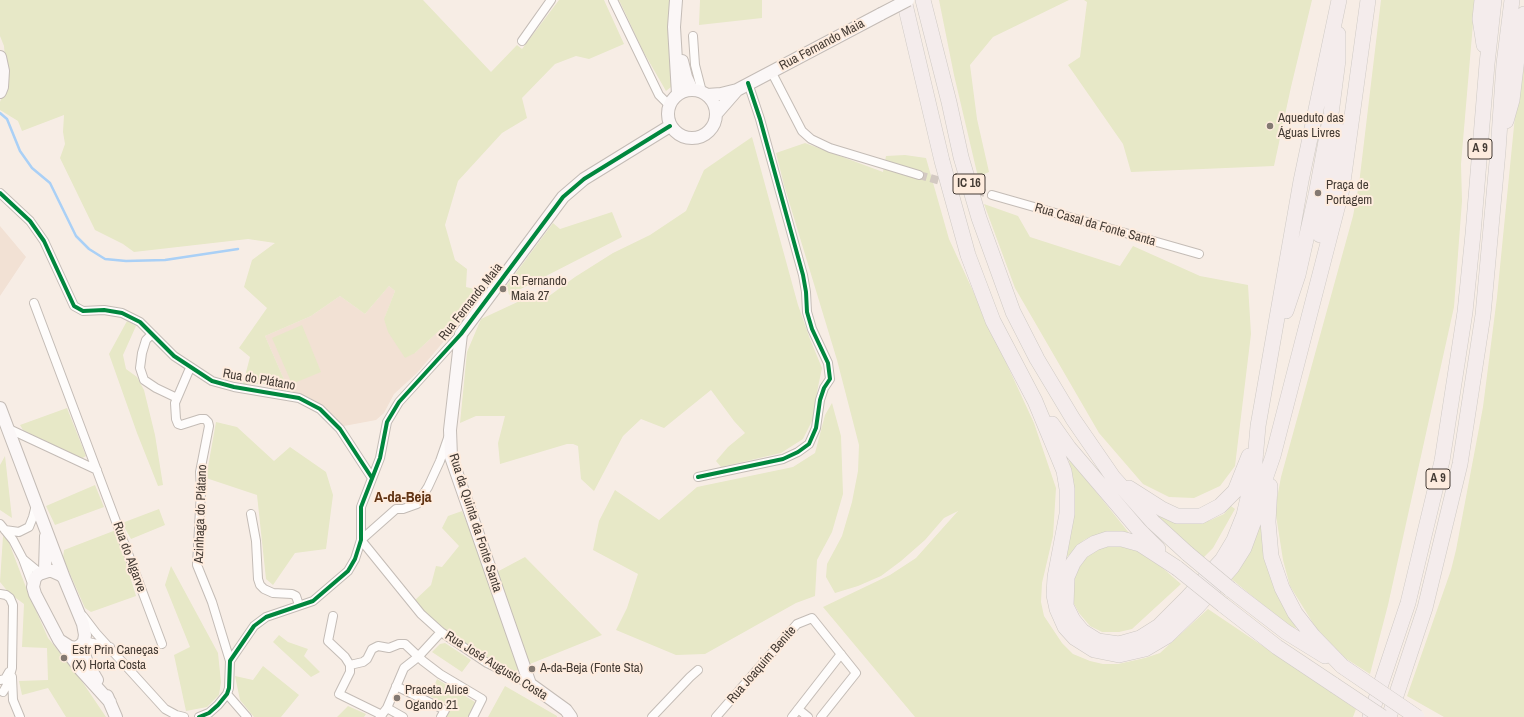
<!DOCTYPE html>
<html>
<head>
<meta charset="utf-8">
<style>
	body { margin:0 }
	canvas { display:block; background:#f7ede5 }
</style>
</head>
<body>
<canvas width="1524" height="717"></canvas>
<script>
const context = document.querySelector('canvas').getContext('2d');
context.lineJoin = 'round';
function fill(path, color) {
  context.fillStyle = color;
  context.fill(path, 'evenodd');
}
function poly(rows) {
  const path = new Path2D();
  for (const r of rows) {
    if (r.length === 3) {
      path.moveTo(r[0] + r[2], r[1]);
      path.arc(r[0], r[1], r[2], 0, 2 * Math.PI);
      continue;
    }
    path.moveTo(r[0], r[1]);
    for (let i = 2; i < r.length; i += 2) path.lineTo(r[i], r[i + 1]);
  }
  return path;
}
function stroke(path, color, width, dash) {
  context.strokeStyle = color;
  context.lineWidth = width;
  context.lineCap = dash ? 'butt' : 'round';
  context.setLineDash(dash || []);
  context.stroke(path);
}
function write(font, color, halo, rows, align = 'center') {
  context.font = font + ' "Archivo Narrow",sans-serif';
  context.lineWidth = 4;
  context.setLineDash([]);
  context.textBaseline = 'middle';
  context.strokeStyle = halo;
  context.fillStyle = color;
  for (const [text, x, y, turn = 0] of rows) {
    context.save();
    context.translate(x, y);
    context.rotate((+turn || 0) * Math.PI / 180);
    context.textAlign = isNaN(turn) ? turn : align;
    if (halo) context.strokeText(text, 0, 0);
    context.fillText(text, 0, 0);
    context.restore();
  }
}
fill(poly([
	[0,226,26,257,0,296],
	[389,286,395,291,385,317,415,353,441,329,450,334,417,373,394,394,384,413,376,420,344,426,321,406,308,397,292,393,286,384,265,336,311,316,340,296,365,314]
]), '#f2e1d4');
fill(poly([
	[0,0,423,0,491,72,517,45,522,49,559,0,604,0,624,44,589,59,576,56,555,64,522,98,527,118,502,133,458,181,445,225,455,260,467,269,466,287,483,291,450,334,441,329,415,353,405,358,388,332,384,319,395,291,389,286,365,314,340,296,311,316,265,336,286,384,243,384,250,357,239,348,267,308,244,287,252,260,275,243,248,239,134,252,123,244,95,230,60,158,65,144,63,132,64,115,22,131,18,121,0,110,0,102,7,83,4,46,0,36],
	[619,0,673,0,671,87,666,91,643,51],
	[700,0,762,0,762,18,699,25],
	[939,0,1069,0,993,37,970,65,977,119,989,172,978,177,954,75],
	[1084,0,1312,0,1291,87,1274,166,1131,172,1123,144,1068,65,1080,57,1087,2],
	[1381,0,1475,0,1461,164,1462,201,1454,307,1388,605,1370,674,1345,658,1316,628,1290,586,1283,560,1275,509,1281,477,1353,216,1359,184],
	[1524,49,1524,717,1444,717,1407,696,1451,570,1456,550,1483,407,1497,297,1515,116],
	[752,137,798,305,810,339,822,368,818,387,813,419,803,439,781,453,721,467,716,461,728,447,745,433,734,421,711,390,664,428,641,419,623,436,594,491,581,479,578,446,573,444,567,444,500,464,498,443,505,416,476,416,460,423,467,352,481,319,524,299,545,299,575,277,613,253,650,235,686,211,704,170],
	[805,143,883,172,886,156,905,155,926,158,949,239,1034,423,1056,488,1053,536,1042,583,1041,602,1044,616,1062,643,1073,654,1090,661,1103,664,1118,664,1145,658,1160,653,1208,609,1356,709,1353,717,915,717,823,607,890,575,916,558,958,511,944,518,925,540,901,561,881,576,858,586,835,593,826,577,827,564,842,536,852,502,858,471,859,445,837,360,784,185,776,153],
	[984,204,1018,216,1030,237,1120,266,1133,246,1200,276,1248,285,1251,334,1235,466,1220,486,1194,498,1169,497,1143,484,1099,433,1015,288],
	[612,212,622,237,509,295,507,285,553,223,560,229],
	[127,321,136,326,123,355,126,369,137,377,144,390,155,435,163,485,158,486,137,433,109,354],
	[302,325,321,372,292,384,272,338],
	[832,403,841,436,843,494,832,532,817,560,815,596,796,603,705,654,676,655,616,630,627,608,638,574,593,550,599,521,615,490,659,520,697,487,793,467,815,453,825,415],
	[67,408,86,456,81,459,23,430,20,425],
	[216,422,237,427,274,461,290,447,326,472,333,495,326,549,295,553,273,585,266,579,257,495,206,478],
	[5,456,12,518,0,510,0,465],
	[1069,458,1129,533,1114,531,1092,536,1084,540,1067,557,1063,555,1072,500],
	[95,485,104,507,55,525,46,506],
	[1231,506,1235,509,1213,548,1203,558,1148,508,1195,523,1211,520,1224,514],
	[159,509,165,525,131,539,122,523],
	[462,511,480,556,520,669,515,672,494,662,432,620,414,601,431,585,436,566,442,567,459,546,442,528,448,516],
	[1262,519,1296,625,1295,631,1229,577],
	[116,530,136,596,91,612,85,608,63,558,64,550],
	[3,536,8,540,27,590,48,638,77,674,106,717,66,717,48,688,22,695,19,681,48,680,47,648,22,647,24,604,9,593,0,582],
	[1120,545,1135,547,1150,557,1181,584,1132,629,1119,632,1102,632,1090,626,1079,613,1073,602,1075,569,1083,556,1101,548],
	[525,557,602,635,530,664,495,573],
	[171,566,218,653,221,682,219,695,207,707,186,711,174,655,190,647,165,585],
	[279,635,288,642,308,649,304,656,320,672,311,677,273,642],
	[445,643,471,660,462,672,432,652,440,644],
	[263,666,299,695,281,717,254,717,240,700,235,676,253,680],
	[437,679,475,702,468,717,444,717,449,708,430,696],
	[505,686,557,716,557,717,488,717],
	[348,706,366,714,364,717,337,717]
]), '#e7e8c7');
stroke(poly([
	[0,113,7,119,20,151,32,168,50,183,76,236,89,249,105,259,126,261,165,260,238,249]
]), '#aad0f6', 2.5);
stroke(poly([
	[919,175,992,195]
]), '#d3c9c2', 8, [8, 4]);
const street = poly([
	[613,0,659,95,669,105],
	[693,36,695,65,702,92],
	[522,41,551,0],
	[771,71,802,131,811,139,830,148,919,175],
	[0,193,30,221,44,241,74,306,83,311,104,310,122,313,140,322,174,356,212,381,234,387,299,398,320,409,340,429,372,478],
	[992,195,1199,254],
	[34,303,162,644],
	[152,334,146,340,142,353,140,368,144,380,156,388,177,398],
	[190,368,175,403,176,419,178,424,181,425,200,419,205,419,208,422,209,426,200,472,201,491,197,565,212,602,230,661],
	[7,428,97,470],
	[698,477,783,459,798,452,809,444,816,428,820,400,824,388,830,379,828,363,812,329,807,312,806,292,803,275,760,119,748,83],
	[251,514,256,541,258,579,260,585,264,589,273,593,292,594,296,596,299,605],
	[0,524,13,540,23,559,33,586],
	[5,530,19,532,29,527,33,517,36,505],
	[361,540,421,614,441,632,487,663,530,684],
	[361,540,396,509,403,509,417,504,428,487,440,461,448,438],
	[23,559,40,573],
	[0,594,6,595,10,598,13,605,12,668,7,685,3,692],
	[83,616,96,633,165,709,176,715,184,717],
	[333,616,328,641,345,657,350,665,350,672,339,694,382,715],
	[84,641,110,647],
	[350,665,363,662,367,659,372,649,378,646,389,648,399,644,405,644,423,661,440,674,482,699,473,717],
	[12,677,13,700,20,717],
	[0,680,5,679,9,672],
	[396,686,445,710,441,717],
	[227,694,247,717],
	[387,708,403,717],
	[798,709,808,717],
	[199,717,209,713,218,705,227,694,229,688,230,661,254,626,266,617,313,601,348,571,355,559,361,540,361,507,380,458,387,422,399,402,461,334],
	[380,717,387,708,404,668,418,657,441,632],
	[652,717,690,677,698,670],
	[716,717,797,624,812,618,856,673,821,717],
	[792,717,841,654]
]);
const secondary = poly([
	[676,0,674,27,678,94],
	[0,57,3,71,2,87,0,92],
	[682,61,686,77,692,90],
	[692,114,24],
	[707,95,721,94,737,90,881,14],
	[716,114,737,90],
	[0,408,64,578,83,624,85,635,84,641,81,645,76,648,70,647,59,640],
	[45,571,46,536],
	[64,578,61,575,52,571,48,571,39,574,35,578,33,587,35,594,59,640,81,670,110,702],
	[81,645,87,663,97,680],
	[107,696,116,717],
	[571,717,566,710,530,684,451,457,450,430,461,334,563,197,584,179,670,126]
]);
const highway = poly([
	[904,0,942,161,968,255,993,321,1035,401,1064,471,1067,489,1067,514,1055,577,1054,595,1057,609,1065,627,1075,638,1094,650,1119,655,1145,649,1167,636,1197,607,1232,567,1244,548,1255,518,1263,485,1273,456,1342,189,1368,0],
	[923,0,949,102,961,157,979,218,1013,312,1037,359,1073,419,1113,477,1153,522,1188,554],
	[1482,0,1480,19,1484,45],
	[1506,121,1512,100,1521,25,1524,14],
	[1320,235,1340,131],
	[1286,311,1298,275,1316,195,1331,114,1338,60,1338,34],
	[1052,424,1069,448,1139,530,1158,549],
	[1270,486,1268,522,1271,556,1282,588,1295,613,1313,636,1342,666],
	[1129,488,1162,509,1177,516,1201,516,1220,506,1235,491,1249,456],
	[1177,568,1140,544,1122,539,1107,539,1095,543,1082,551,1073,563,1067,577,1066,606,1073,620,1082,631,1098,641,1119,644,1140,638,1159,626,1187,598,1222,560,1234,540,1244,515,1254,472,1258,426,1301,181,1339,0],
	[1230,589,1286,632,1325,656],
	[1223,605,1277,647,1334,685],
	[1370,717,1408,603,1442,461,1465,312,1473,234,1487,64,1494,0],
	[1389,717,1425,608,1460,464,1483,315,1498,151,1504,64,1512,0]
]);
stroke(street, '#c4bcb6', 10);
stroke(secondary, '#c4bcb6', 14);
stroke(highway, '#cfcac5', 16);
stroke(street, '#fefcfb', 8);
stroke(secondary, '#fbf7f7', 12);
stroke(highway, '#f4ecec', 15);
const secondaryBridge = poly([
	[881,14,908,0]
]);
const highwayBridge = poly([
	[1188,554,1230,589],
	[1177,568,1223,605],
	[1342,666,1417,717],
	[1334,685,1382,717]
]);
stroke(secondaryBridge, '#c4bcb6', 14, []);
stroke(highwayBridge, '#cfcac5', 16, []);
stroke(secondaryBridge, '#fbf7f7', 12);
stroke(highwayBridge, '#f4ecec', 15);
stroke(poly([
	[0,193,30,221,44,241,74,306,83,311,104,310,122,313,140,322,174,356,212,381,234,387,299,398,320,409,340,429,372,478],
	[698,477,783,459,798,452,809,444,816,428,820,400,824,388,830,379,828,363,812,329,807,312,806,292,803,275,760,119,748,83],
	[199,717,209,713,218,705,227,694,229,688,230,661,254,626,266,617,313,601,348,571,355,559,361,540,361,507,380,458,387,422,399,402,461,334,563,197,584,179,670,126]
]), '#00873e', 4);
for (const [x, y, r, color] of [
	[1270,126,4,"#837972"],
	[1318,193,4,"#837972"],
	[503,289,4,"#837972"],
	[64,658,4,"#837972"],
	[532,669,4,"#837972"],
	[397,698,4,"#837972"]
]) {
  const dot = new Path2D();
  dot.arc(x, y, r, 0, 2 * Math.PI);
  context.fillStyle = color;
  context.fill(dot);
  stroke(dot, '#feecde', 1.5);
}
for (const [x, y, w] of [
	[1480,149,24],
	[969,184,32],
	[1438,479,24]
]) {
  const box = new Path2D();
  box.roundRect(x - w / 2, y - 10, w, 20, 3);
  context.fillStyle = '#feecde';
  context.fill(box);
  stroke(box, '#443b34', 1);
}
write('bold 12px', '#443b34', null, [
	["A 9",1480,149],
	["IC 16",969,184],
	["A 9",1438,479]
]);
write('13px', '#443b34', '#feecde', [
	["Rua Fernando Maia",822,45,-28],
	["Rua Casal da Fonte Santa",1095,225,16],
	["Rua Fernando Maia",471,302,-52],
	["Rua do Plátano",259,380,10],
	["Azinhaga do Plátano",201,514,-88],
	["Rua da Quinta da Fonte Santa",475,523,72],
	["Rua do Algarve",129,557,70],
	["Rua Joaquim Benite",762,665,-49],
	["Rua José Augusto Costa",496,666,32]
]);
write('13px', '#443b34', '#feecde', [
	["Aqueduto das",1278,119],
	["Águas Livres",1278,134],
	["Praça de",1326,186],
	["Portagem",1326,201],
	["R Fernando",511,282],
	["Maia 27",511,297],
	["Estr Prin Caneças",72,651],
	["(X) Horta Costa",72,666],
	["A-da-Beja (Fonte Sta)",540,669],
	["Praceta Alice",405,691],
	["Ogando 21",405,706]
], 'left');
write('bold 15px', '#613313', '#feecde', [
	["A-da-Beja",403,498]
]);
</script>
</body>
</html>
